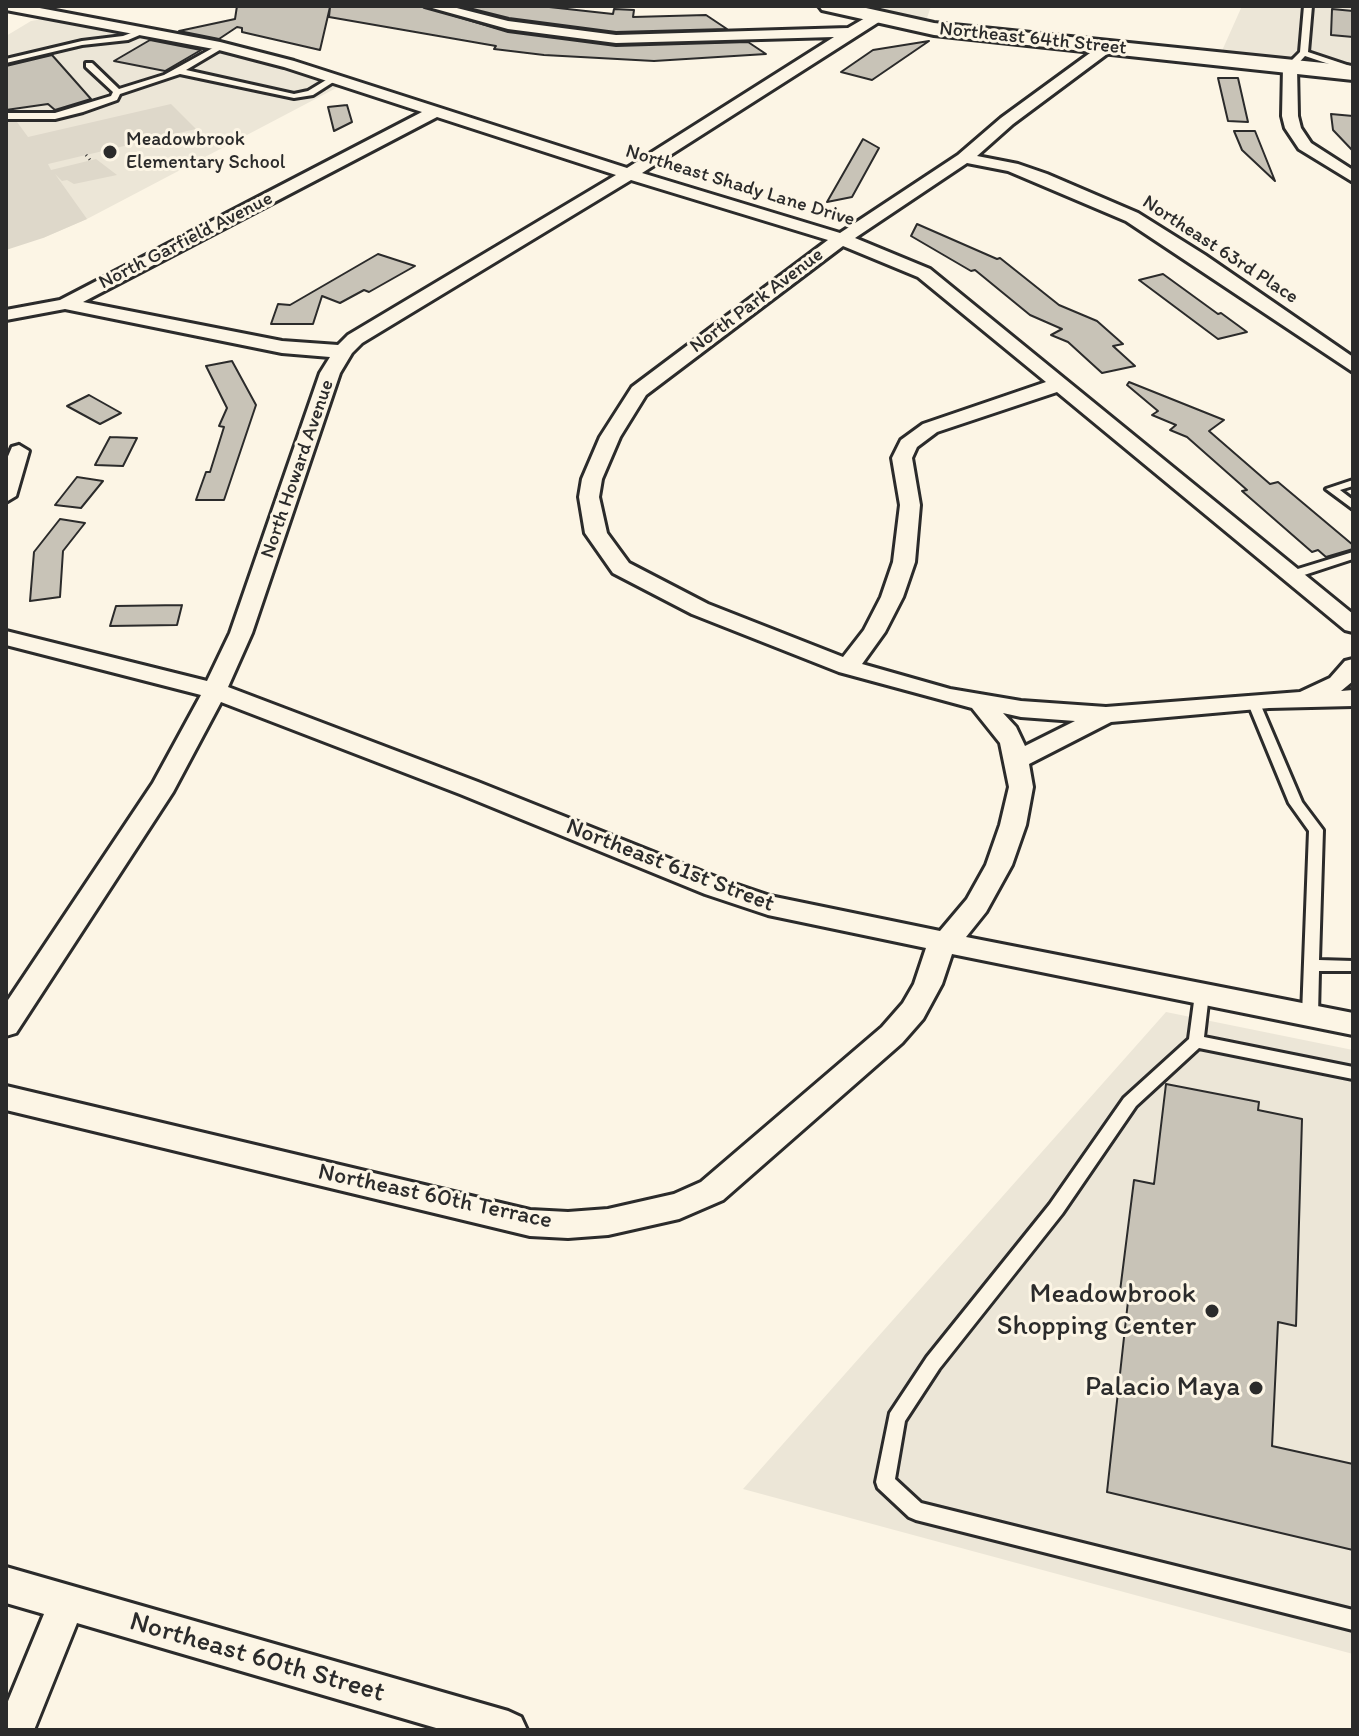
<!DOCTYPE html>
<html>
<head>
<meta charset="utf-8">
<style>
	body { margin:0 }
	#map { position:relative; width:1359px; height:1736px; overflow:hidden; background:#fcf5e5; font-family:Itim,sans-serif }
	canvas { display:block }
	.frame { position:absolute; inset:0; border:8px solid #2b2b2b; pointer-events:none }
</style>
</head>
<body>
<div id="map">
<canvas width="1359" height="1736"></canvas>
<div class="frame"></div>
</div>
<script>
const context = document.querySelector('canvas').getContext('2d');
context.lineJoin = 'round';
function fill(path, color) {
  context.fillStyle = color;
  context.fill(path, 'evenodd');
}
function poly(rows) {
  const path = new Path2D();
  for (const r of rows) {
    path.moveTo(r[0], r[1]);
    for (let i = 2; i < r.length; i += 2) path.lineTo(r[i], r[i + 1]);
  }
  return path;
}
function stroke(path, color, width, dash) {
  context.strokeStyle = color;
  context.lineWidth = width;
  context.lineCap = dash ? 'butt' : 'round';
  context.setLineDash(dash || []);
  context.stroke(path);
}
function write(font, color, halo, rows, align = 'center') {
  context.font = font + ' Itim,sans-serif';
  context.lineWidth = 6;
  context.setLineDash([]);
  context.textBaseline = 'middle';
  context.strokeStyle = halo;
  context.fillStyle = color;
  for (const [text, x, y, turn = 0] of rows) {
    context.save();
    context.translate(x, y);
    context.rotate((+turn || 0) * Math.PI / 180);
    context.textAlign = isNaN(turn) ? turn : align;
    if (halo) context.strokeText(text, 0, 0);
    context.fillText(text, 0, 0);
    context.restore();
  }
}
fill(poly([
	[855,6,931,6,926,21],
	[1242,6,1353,6,1353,66,1221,53],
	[48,18,224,52,342,85,87,219,43,238,6,230,6,36,31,21],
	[1166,1012,1353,1050,1353,1654,743,1489]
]), '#ece6d7');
fill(poly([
	[171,104,196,129,48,164,51,170,96,159,117,175,74,184,67,180,62,181,55,174,87,219,43,238,6,250,6,121,17,122,28,137]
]), '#ded8ca');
const building = poly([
	[237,6,422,6,508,32,616,46,748,42,766,54,654,61,544,55,494,49,496,46,329,17,330,7,320,50,242,32,242,28,237,27,219,39,179,31,235,19,237,6],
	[461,6,540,6,613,14,614,9,634,10,633,17,706,15,727,29,616,32,509,18,461,6],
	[1332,9,1353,11,1353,37,1331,35,1332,9],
	[150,40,201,50,165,71,114,61,150,40],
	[929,41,872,80,841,72,873,50,929,41],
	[52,55,91,99,55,110,48,104,6,110,6,66,52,55],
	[1218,78,1238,78,1248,122,1228,121,1218,78],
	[347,105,352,122,334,131,328,107,347,105],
	[1331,114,1353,116,1353,151,1333,130,1331,114],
	[1234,131,1255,131,1275,181,1242,150,1234,131],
	[863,139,879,148,852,197,827,202,863,139],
	[917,224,997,259,1000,258,1059,305,1097,321,1123,344,1113,346,1135,366,1102,373,1068,342,1051,335,1062,329,1030,315,975,270,971,271,911,236,917,224],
	[378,254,415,266,369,292,364,290,340,303,322,296,313,324,271,324,278,304,290,305,378,254],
	[1163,274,1218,314,1221,313,1247,332,1218,339,1139,280,1163,274],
	[232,361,256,405,224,500,196,500,206,472,210,472,224,427,219,426,227,408,206,366,232,361],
	[1129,382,1224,420,1209,431,1270,484,1278,482,1353,545,1353,549,1326,557,1318,550,1312,552,1242,491,1247,490,1187,437,1170,430,1176,425,1152,415,1158,411,1127,385,1129,382],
	[89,395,121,413,100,424,67,406,89,395],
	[110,437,137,438,123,466,95,465,110,437],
	[77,477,103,481,81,508,55,505,77,477],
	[60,519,85,523,63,551,60,597,30,601,34,552,60,519],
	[182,605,177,625,110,626,116,606,182,605],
	[1166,1084,1259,1102,1258,1110,1302,1119,1296,1326,1278,1322,1272,1446,1353,1464,1353,1550,1107,1492,1128,1301,1119,1299,1134,1180,1154,1184,1166,1084]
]);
fill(building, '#c8c3b7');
stroke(building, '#2b2b2b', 2);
const lane = poly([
	[1304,6,1312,6,1308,52,1353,67,1353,72,1305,56,1293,69,1287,69,1287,65,1300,52,1304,6],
	[139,30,143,32,142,34,128,40,82,45,6,63,6,59,82,41,123,36,139,30],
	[220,44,223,44,223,48,186,70,294,94,308,91,331,77,338,79,313,95,294,98,180,74,120,94,117,100,83,112,55,119,6,119,6,113,55,113,111,96,113,92,86,67,86,63,92,63,119,89,164,75,220,44],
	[1353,480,1353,486,1340,490,1353,500,1353,509,1326,489,1353,480],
	[1353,552,1353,559,1292,579,1286,575,1288,572,1353,552],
	[1253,697,1259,701,1302,802,1323,830,1319,960,1353,961,1353,971,1319,971,1318,1015,1315,1019,1310,1021,1305,1019,1302,1015,1309,831,1289,803,1247,701,1253,697],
	[1202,988,1207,990,1209,994,1204,1037,1353,1067,1353,1079,1199,1048,1136,1106,1062,1214,939,1369,905,1421,895,1479,921,1503,1353,1610,1353,1630,916,1520,909,1517,878,1488,876,1482,890,1413,927,1357,1050,1204,1124,1098,1189,1039,1195,994,1197,990,1202,988]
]);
const street = poly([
	[6,6,29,6,220,42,294,61,627,168,834,37,616,43,508,29,425,6,449,6,508,21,616,35,848,28,872,14,882,14,882,20,642,173,840,233,958,155,1001,118,1101,45,1111,45,1111,51,1013,124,977,156,1018,164,1047,174,1138,213,1205,255,1353,357,1353,372,1126,221,1008,171,967,163,855,238,930,269,1353,614,1353,632,1345,630,1057,392,937,432,917,447,912,458,920,505,915,562,903,597,885,632,862,664,950,689,1021,701,1106,707,1300,692,1330,678,1345,661,1353,659,1353,681,1341,691,1353,690,1353,706,1269,708,1111,722,1029,764,1033,787,1026,825,1012,865,986,912,966,937,1353,1013,1353,1035,952,954,942,984,923,1019,902,1043,723,1200,679,1219,608,1235,568,1238,530,1236,6,1110,6,1086,530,1210,568,1212,608,1209,674,1194,701,1182,882,1027,903,1003,914,984,926,948,768,915,705,894,460,794,221,702,173,792,16,1033,6,1036,6,1003,153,783,201,695,6,645,6,631,207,681,230,633,320,373,330,357,282,353,65,309,6,320,6,310,60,300,422,112,284,67,219,50,6,10,6,6],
	[437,117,616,175,348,335,338,345,282,341,83,302,437,117],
	[631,180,828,240,632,387,600,437,582,479,579,497,585,533,613,573,692,614,839,672,972,708,1000,743,1009,787,1000,825,986,865,967,899,940,931,770,896,723,880,478,782,228,687,252,633,340,373,352,353,362,343,631,180],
	[843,246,918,277,1046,382,923,424,901,440,892,458,900,505,893,562,881,597,864,630,843,657,708,604,629,563,607,533,599,497,602,479,620,437,646,395,843,246],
	[1003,713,1021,717,1075,721,1025,746,1016,727,1003,713],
	[1290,63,1297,67,1298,116,1301,128,1311,143,1353,170,1353,182,1299,149,1285,128,1282,116,1283,67,1290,63],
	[19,445,29,451,16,496,6,502,6,461,12,447,19,445],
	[6,1567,508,1711,521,1717,527,1730,443,1730,77,1623,34,1730,6,1730,6,1706,44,1614,6,1603,6,1567]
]);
const secondary = poly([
	[819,6,857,6,934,23,1353,66,1353,80,934,35,822,10,819,6]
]);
stroke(lane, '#2b2b2b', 6);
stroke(street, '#2b2b2b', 6);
stroke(secondary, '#2b2b2b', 6);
stroke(poly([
	[86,155,91,161]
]), '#2b2b2b', 3, [1, 4]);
fill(lane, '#fcf5e5');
fill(street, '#fcf5e5');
fill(secondary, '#fcf5e5');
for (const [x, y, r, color] of [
	[110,152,8,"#2b2b2b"],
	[1212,1311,8,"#2b2b2b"],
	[1256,1388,8,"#2b2b2b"]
]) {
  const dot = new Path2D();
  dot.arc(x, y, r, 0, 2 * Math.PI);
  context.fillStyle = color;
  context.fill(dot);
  stroke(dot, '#fcf5e5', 3);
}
write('20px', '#2b2b2b', '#fcf5e5', [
	["Northeast 64th Street",1033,39,6],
	["Northeast Shady Lane Drive",740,186,17],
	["North Garfield Avenue",186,241,-27],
	["Northeast 63rd Place",1220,250,33],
	["North Park Avenue",757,301,-37],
	["North Howard Avenue",298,469,-71]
]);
write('20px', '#2b2b2b', '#fcf5e5', [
	["Meadowbrook",126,140],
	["Elementary School",126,163]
], 'left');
write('24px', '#2b2b2b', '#fcf5e5', [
	["Northeast 61st Street",670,866,21],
	["Northeast 60th Terrace",435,1197,12]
]);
write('28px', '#2b2b2b', '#fcf5e5', [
	["Meadowbrook",1196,1295],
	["Shopping Center",1196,1327],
	["Palacio Maya",1240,1388]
], 'right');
write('28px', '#2b2b2b', '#fcf5e5', [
	["Northeast 60th Street",257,1658,16]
]);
</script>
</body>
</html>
